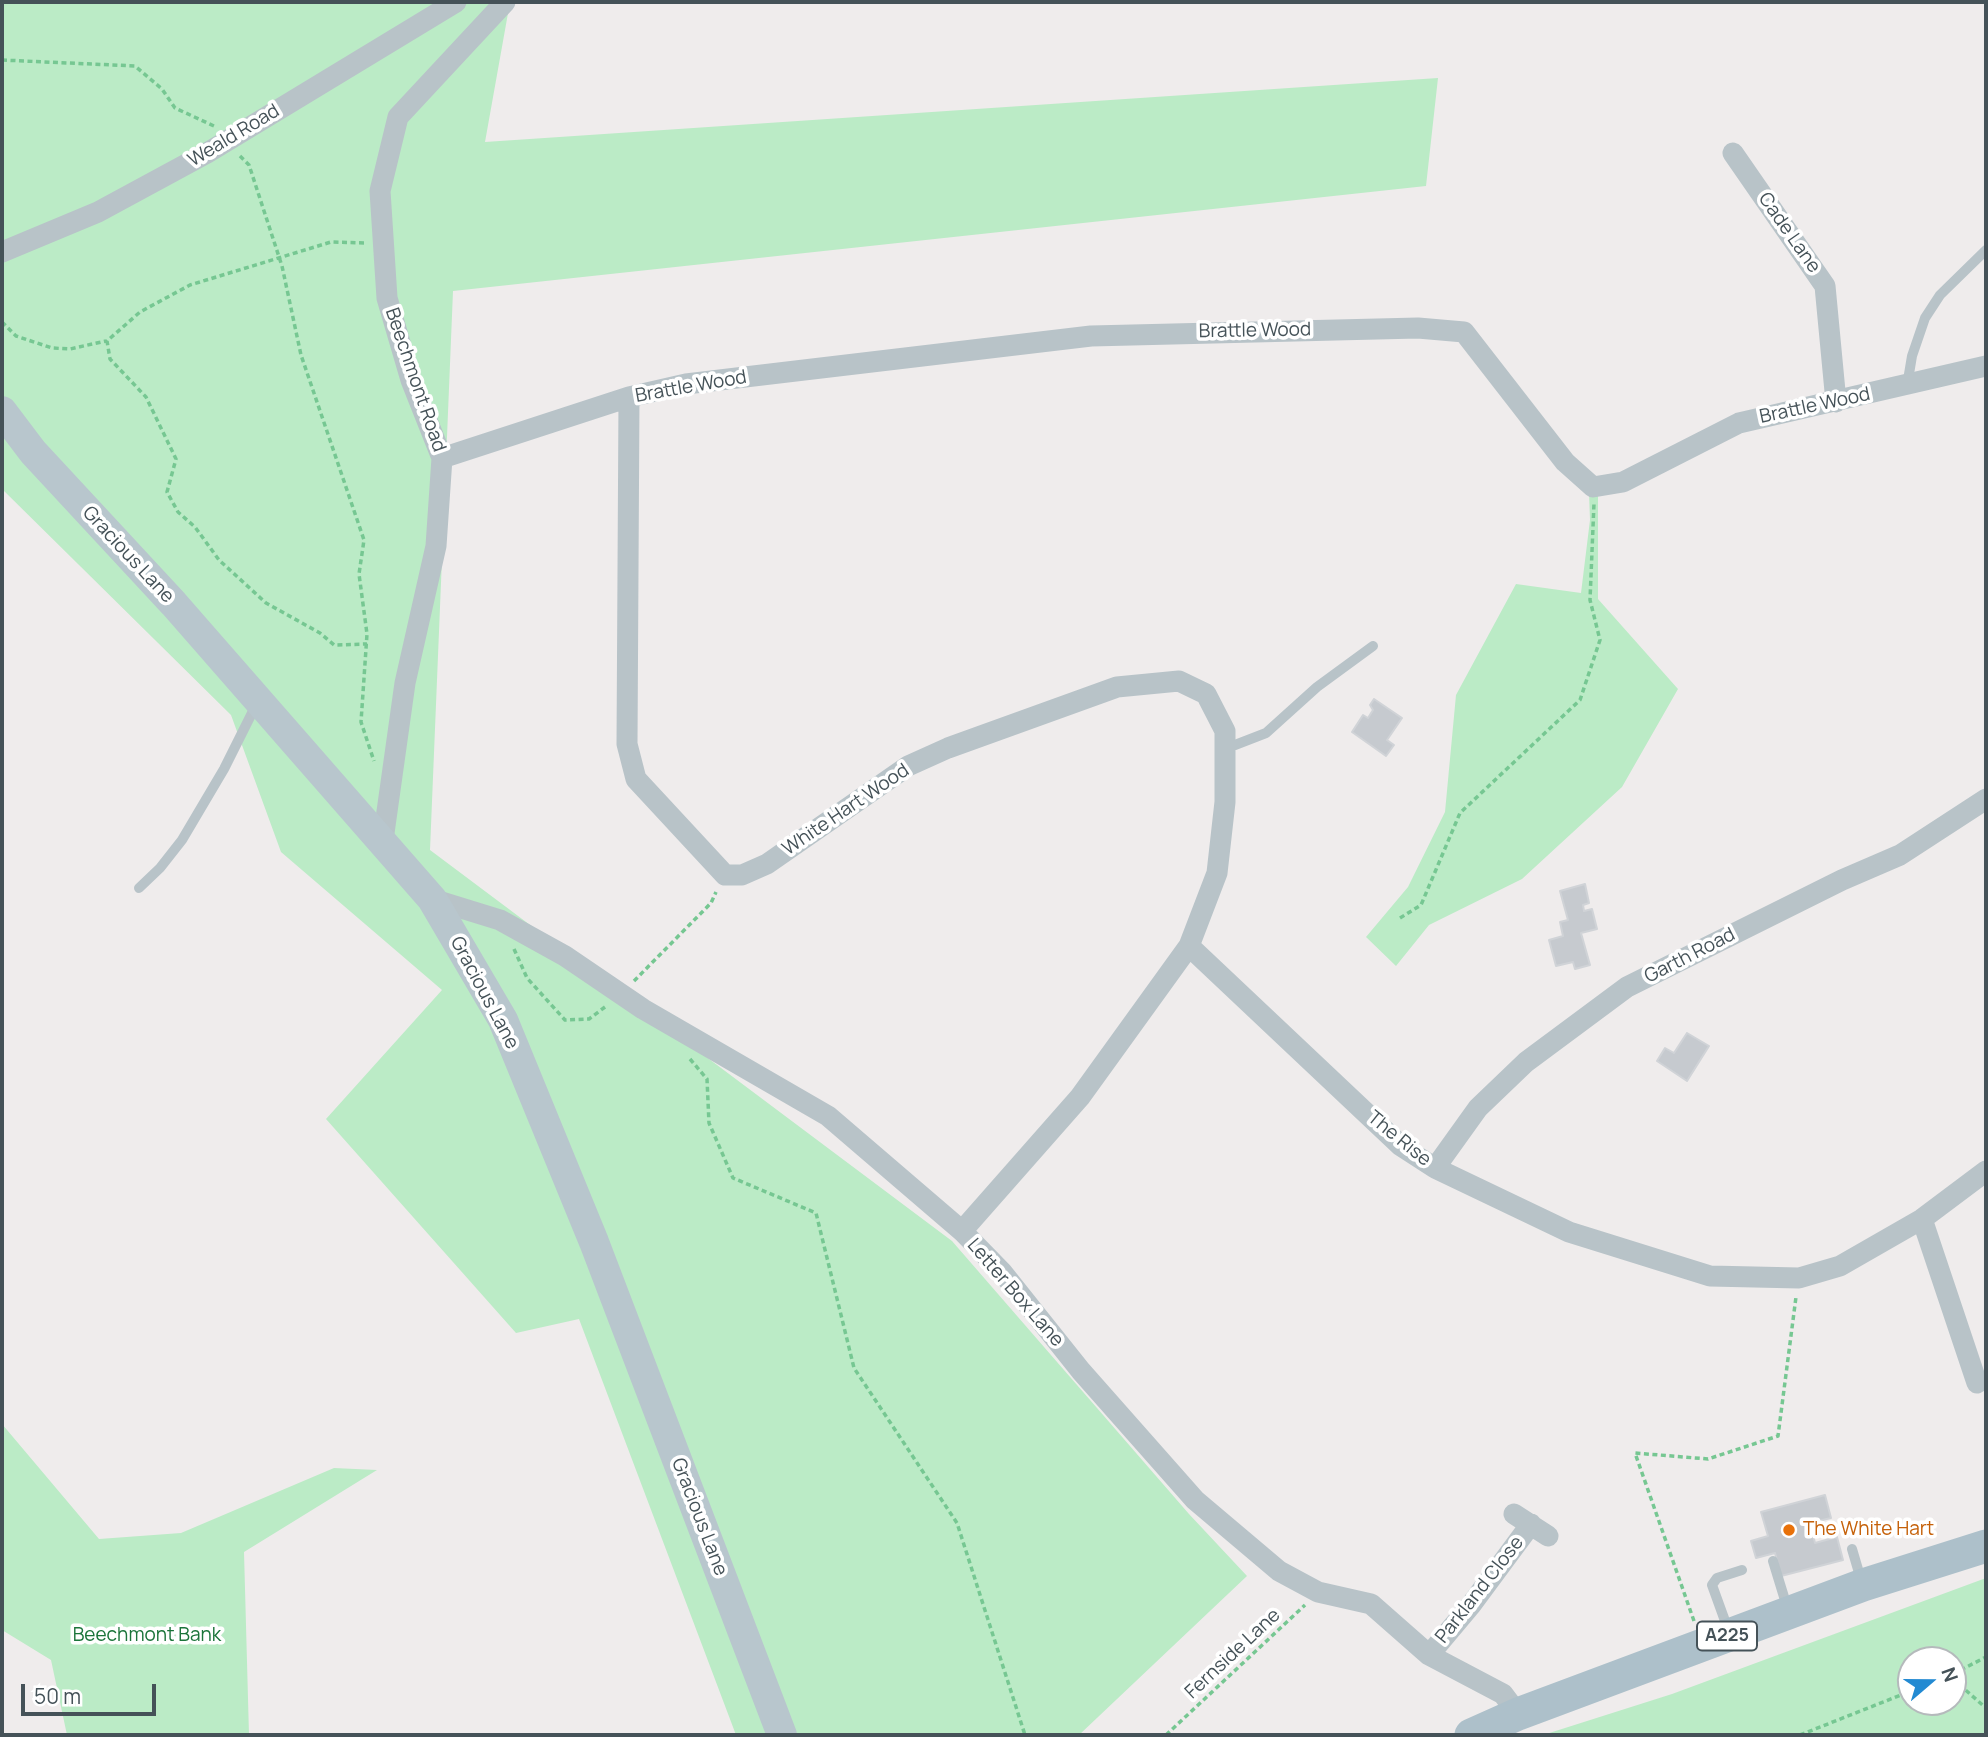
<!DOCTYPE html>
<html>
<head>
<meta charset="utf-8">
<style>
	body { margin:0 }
	#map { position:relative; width:1988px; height:1737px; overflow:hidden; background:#efecec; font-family:Manrope,sans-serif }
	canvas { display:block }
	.frame { position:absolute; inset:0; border:4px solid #455258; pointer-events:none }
	.north { position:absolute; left:1897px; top:1646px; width:70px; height:70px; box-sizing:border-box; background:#fff; border:2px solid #b5babc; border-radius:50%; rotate:70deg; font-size:19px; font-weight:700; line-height:28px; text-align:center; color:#455258 }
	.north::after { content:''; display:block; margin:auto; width:24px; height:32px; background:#238ad2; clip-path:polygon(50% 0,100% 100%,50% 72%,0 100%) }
	.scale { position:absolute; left:21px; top:1684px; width:135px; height:32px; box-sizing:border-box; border:4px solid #455258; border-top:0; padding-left:9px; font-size:21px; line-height:24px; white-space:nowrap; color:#455258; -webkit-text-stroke:5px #fff; paint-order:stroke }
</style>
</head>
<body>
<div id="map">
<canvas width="1988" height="1737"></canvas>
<div class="frame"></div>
<div class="north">N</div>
<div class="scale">50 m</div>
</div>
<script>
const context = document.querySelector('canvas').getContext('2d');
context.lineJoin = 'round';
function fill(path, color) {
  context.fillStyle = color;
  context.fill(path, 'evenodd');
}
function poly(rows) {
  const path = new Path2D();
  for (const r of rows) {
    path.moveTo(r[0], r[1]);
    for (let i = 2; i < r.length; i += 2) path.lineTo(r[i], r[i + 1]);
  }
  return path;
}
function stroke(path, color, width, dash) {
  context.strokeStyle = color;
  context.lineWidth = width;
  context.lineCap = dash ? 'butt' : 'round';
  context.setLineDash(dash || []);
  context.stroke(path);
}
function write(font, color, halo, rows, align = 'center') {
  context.font = font + ' Manrope,sans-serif';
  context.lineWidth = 7;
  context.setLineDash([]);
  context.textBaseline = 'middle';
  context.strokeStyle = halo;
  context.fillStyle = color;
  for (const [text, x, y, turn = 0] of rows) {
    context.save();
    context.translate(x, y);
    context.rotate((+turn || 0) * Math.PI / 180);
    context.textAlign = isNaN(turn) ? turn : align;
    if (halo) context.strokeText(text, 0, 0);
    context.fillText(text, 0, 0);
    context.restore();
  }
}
fill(poly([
	[2,2,510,2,485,142,1438,78,1426,186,453,291,430,850,952,1241,1189,1514,1247,1576,1079,1735,736,1735,579,1319,516,1333,326,1119,442,990,281,852,231,715,2,489],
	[1589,492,1598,492,1598,599,1678,689,1622,787,1522,879,1429,925,1396,966,1366,937,1408,887,1445,812,1456,695,1516,584,1581,593,1590,520],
	[2,1424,99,1539,181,1533,334,1468,377,1470,244,1552,249,1735,67,1735,51,1660,2,1630],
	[1986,1578,1986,1735,1543,1735,1672,1694],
	[1953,1660,1953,1702,1911,1702,1911,1660]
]), '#bbebc6');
const building = poly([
	[1374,699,1402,718,1387,740,1394,745,1386,756,1352,732,1363,715,1368,718,1373,710,1370,705,1374,699],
	[1585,884,1589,903,1583,905,1584,911,1592,909,1597,929,1581,933,1590,965,1575,969,1573,962,1556,966,1549,940,1563,936,1560,922,1568,920,1560,891,1585,884],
	[1687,1033,1709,1046,1687,1081,1657,1061,1665,1048,1674,1053,1687,1033],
	[1825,1495,1831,1518,1810,1523,1815,1543,1837,1537,1843,1560,1781,1576,1775,1553,1756,1558,1751,1541,1768,1536,1761,1512,1825,1495]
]);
fill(building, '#c6cacf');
stroke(building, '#d0d3d7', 2);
stroke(poly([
	[2,60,135,66,162,89,175,108,214,126],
	[240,156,249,165,282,266,301,355,364,540,359,574,367,634,361,722,374,761],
	[364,243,331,242,190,285,140,312,107,341,110,359,146,397,176,459,167,492,178,512,195,527,219,560,266,603,320,633,334,645,367,644],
	[2,322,16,336,52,348,70,349,106,341],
	[1400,918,1421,905,1460,813,1580,700,1600,640,1590,600,1594,503],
	[514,949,527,978,565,1020,589,1019,605,1007],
	[634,981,711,903,716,892],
	[690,1059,707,1079,709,1123,733,1178,816,1213,854,1368,957,1523,1025,1735],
	[1694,1621,1635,1453,1708,1459,1778,1436,1796,1297],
	[1953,1674,1986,1657],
	[1953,1679,1986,1708],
	[1166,1735,1305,1605],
	[1800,1735,1911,1691]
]), '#76c792', 3.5, [5, 3.5]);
stroke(poly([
	[1907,386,1912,356,1925,318,1940,295,1986,250],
	[1225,746,1235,745,1266,733,1317,687,1373,646],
	[139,888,160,868,182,840,224,769,257,703],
	[1852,1549,1862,1583],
	[1773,1561,1788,1610],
	[1729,1632,1712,1585,1717,1578,1742,1570]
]), '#b8c3c8', 10);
stroke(poly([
	[1733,153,1825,286,1836,402],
	[2,252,98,212,207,153,456,2],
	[629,397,627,744,636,779,725,875,742,875,767,864,908,766,948,748,1117,687,1179,681,1206,694,1225,731,1225,802,1217,873,1189,946,1080,1097,962,1231],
	[442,458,629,397,686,384,1091,336,1418,328,1464,332,1565,462,1593,487,1623,482,1739,423,1986,366],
	[383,840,405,683,436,546,442,458,411,380,387,298,380,191,398,117,505,2],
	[432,899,500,920,565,956,643,1009,828,1116,962,1231,1002,1272,1081,1371,1195,1500,1279,1571,1318,1592,1371,1604,1429,1655,1503,1694,1518,1714],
	[1189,946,1401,1146,1435,1168,1569,1232,1710,1276,1799,1278,1840,1266,1922,1219,1986,1171],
	[1435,1168,1478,1108,1526,1062,1627,987,1842,880,1900,855,1986,799],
	[1922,1219,1977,1383],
	[1514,1514,1548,1536],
	[1429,1655,1471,1605,1531,1524]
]), '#b8c3c8', 21);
stroke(poly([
	[2,411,33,452,174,604,432,899,503,1020,594,1242,782,1735]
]), '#b8c6cd', 30);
stroke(poly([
	[1471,1735,1518,1714,1863,1585,1986,1546]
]), '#adc0ca', 33);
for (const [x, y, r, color] of [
	[1789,1530,7,"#e8710a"]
]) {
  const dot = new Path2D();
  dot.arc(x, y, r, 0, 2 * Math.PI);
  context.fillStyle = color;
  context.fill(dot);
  stroke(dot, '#fff', 2.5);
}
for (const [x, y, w] of [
	[1727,1636,60]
]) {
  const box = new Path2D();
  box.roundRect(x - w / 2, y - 14.5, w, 29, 5);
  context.fillStyle = '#fff';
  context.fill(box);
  stroke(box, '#455258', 2);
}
write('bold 18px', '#455258', null, [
	["A225",1727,1636]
]);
write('19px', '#455258', '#fff', [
	["Weald Road",234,136,-31],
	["Cade Lane",1789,233,55],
	["Brattle Wood",1255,331,-1],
	["Beechmont Road",415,380,71],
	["Brattle Wood",691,387,-10],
	["Brattle Wood",1815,406,-12],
	["Gracious Lane",128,555,47],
	["White Hart Wood",846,810,-34],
	["Garth Road",1690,956,-27],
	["Gracious Lane",484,993,62],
	["The Rise",1399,1139,39],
	["Letter Box Lane",1015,1293,49],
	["Gracious Lane",699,1517,69],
	["Parkland Close",1480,1590,-52],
	["Fernside Lane",1233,1654,-43]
]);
write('19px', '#c56008', '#fff', [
	["The White Hart",1803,1530]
], 'left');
write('19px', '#1b743a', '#fff', [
	["Beechmont Bank",147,1636]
]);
</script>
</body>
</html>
